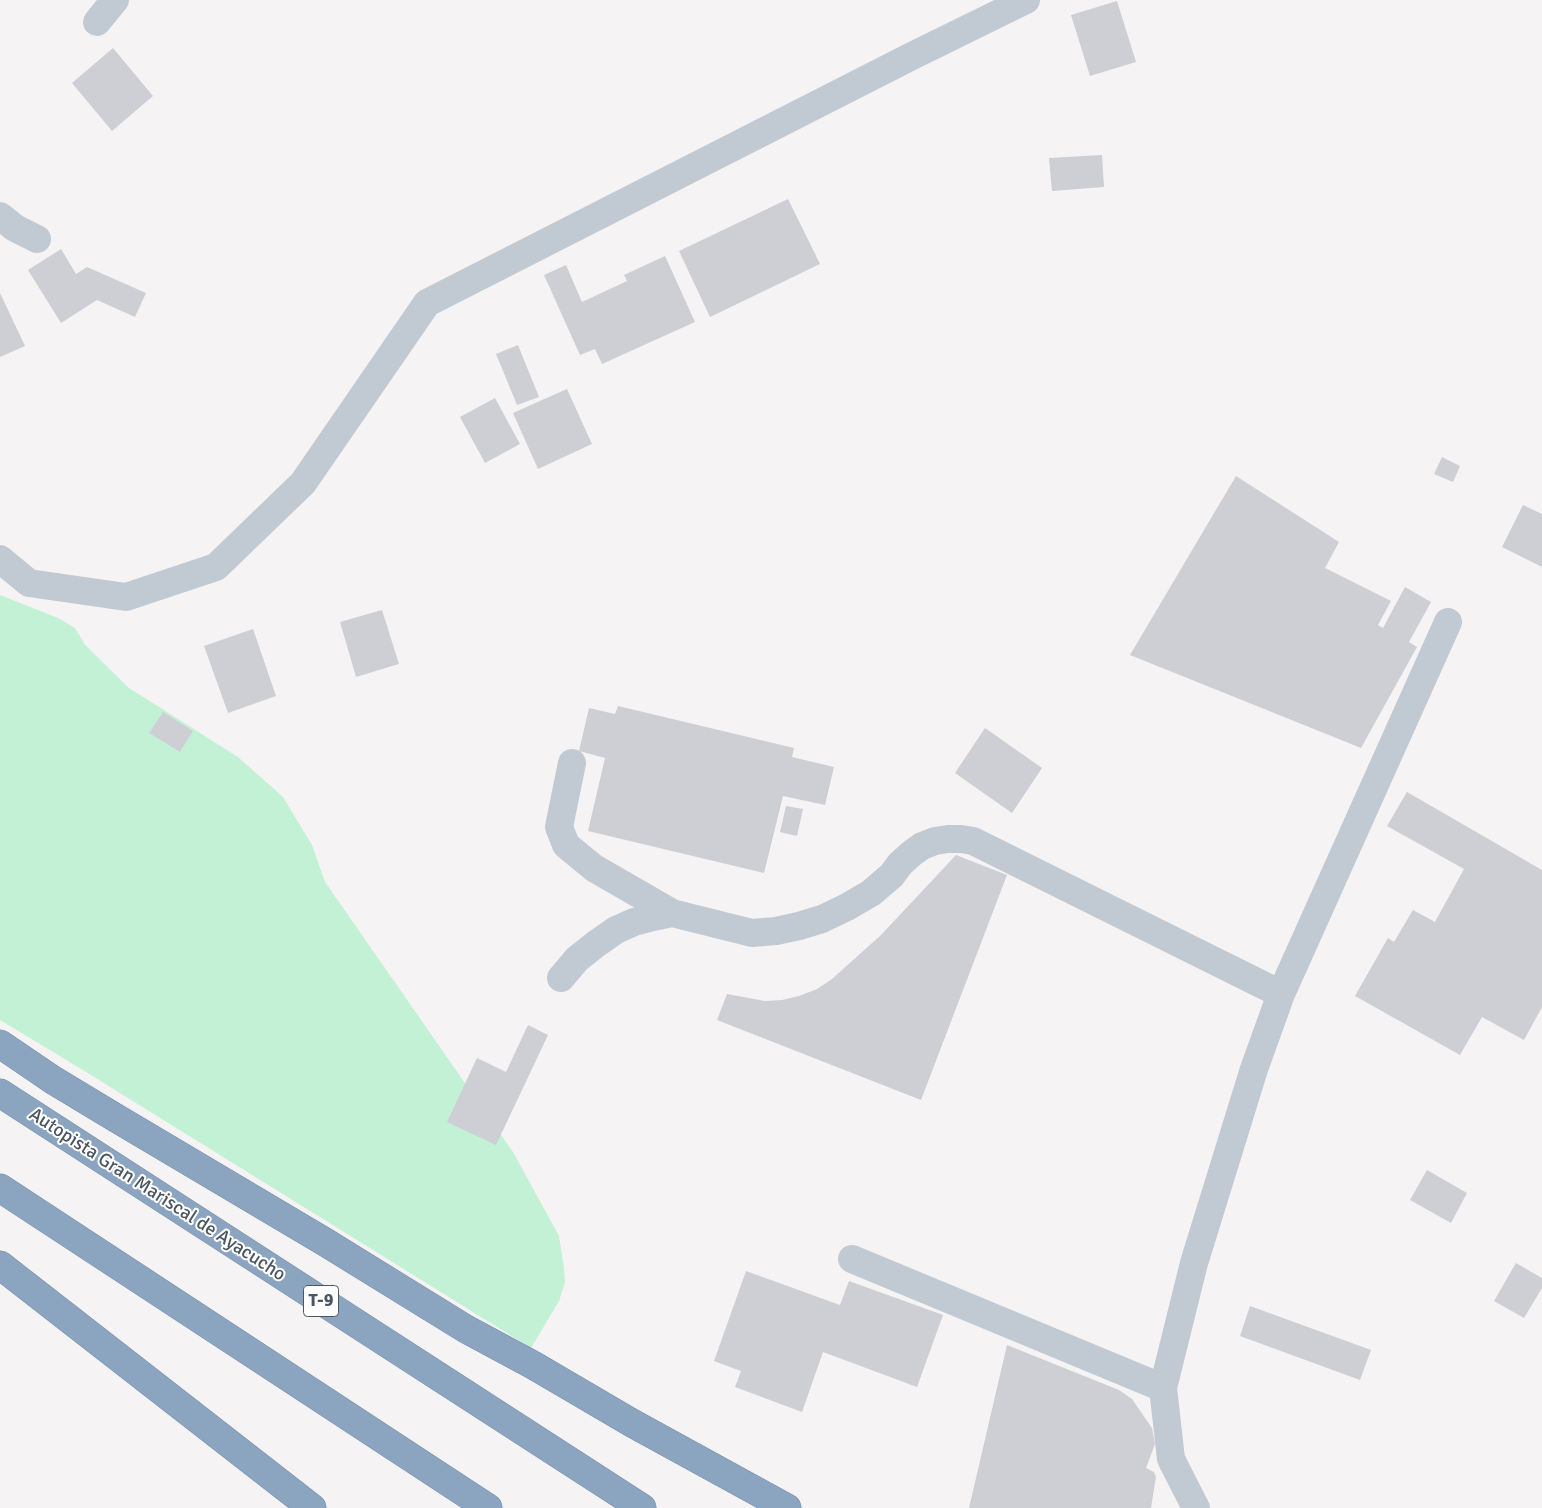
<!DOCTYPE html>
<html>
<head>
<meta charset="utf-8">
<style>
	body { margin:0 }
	canvas { display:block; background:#f5f3f3 }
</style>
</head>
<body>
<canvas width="1542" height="1508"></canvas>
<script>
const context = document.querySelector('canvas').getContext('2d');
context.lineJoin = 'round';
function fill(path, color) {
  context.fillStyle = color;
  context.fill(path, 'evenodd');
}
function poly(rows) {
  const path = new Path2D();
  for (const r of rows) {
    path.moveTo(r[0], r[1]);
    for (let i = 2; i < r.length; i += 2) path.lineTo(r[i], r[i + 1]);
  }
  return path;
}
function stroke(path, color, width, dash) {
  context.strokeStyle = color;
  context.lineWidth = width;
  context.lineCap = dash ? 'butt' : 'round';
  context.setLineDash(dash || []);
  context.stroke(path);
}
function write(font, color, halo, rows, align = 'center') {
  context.font = font + ' Signika,sans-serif';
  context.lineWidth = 4;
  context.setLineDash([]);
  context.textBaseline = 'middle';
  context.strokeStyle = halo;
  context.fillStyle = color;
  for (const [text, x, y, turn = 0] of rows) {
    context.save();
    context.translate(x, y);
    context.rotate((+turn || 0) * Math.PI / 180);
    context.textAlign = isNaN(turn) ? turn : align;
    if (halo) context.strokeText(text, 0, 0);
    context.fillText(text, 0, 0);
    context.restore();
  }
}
fill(poly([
	[0,595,58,618,75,628,85,645,129,688,238,757,283,797,312,845,325,882,513,1152,559,1236,564,1268,565,1282,559,1301,531,1348,78,1067,0,1020]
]), '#c3f1d5');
fill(poly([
	[1117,1,1136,62,1090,76,1071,15],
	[113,48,153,96,112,131,72,83],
	[1102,155,1104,187,1052,191,1049,158],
	[788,199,820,264,710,317,679,251],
	[61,249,76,274,87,267,146,293,135,317,97,300,61,323,28,270],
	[665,256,695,322,602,364,595,349,580,355,544,275,566,265,582,302,627,281,624,275],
	[0,293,25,346,0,357],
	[518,345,539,397,517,405,496,354],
	[567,389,592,444,538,469,513,413],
	[495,398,520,444,485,463,460,417],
	[1442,457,1460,466,1453,482,1434,474],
	[1236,476,1339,542,1325,568,1391,601,1378,625,1383,628,1405,587,1431,602,1409,642,1417,647,1361,748,1130,655],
	[1523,505,1542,514,1542,567,1502,547],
	[382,610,399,664,356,677,340,622],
	[253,629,276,696,228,713,204,646],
	[618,706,794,748,792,757,834,767,825,805,783,796,764,873,588,831,605,758,579,751,589,708,615,714],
	[163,712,193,731,180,752,149,733],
	[985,728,1042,768,1012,813,955,773],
	[1407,792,1542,870,1542,1007,1524,1040,1482,1017,1460,1055,1355,996,1388,938,1394,942,1413,910,1435,922,1464,869,1387,826],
	[786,806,803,809,797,836,780,832],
	[956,855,1007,875,921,1100,717,1020,727,994,765,1001,782,1000,799,996,817,989,832,979,881,935],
	[528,1025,548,1035,496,1145,447,1122,477,1058,506,1072],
	[1427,1170,1467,1193,1451,1223,1410,1200],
	[1516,1263,1542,1278,1542,1288,1524,1318,1494,1301],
	[746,1271,840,1305,849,1281,943,1315,917,1387,823,1352,802,1412,735,1387,741,1371,714,1361],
	[1250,1306,1371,1350,1360,1380,1240,1336],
	[1007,1345,1119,1390,1132,1399,1152,1428,1155,1444,1146,1468,1154,1472,1156,1477,1151,1508,969,1508]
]), '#cdcfd5');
const highway = poly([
	[0,1044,53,1080,116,1118,325,1242,466,1329,533,1365,632,1423,787,1508],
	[0,1093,642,1508],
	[0,1188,488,1508],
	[0,1265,312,1508]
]);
stroke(highway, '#7690ad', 29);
stroke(poly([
	[97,22,115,0],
	[0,216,15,228,37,239],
	[0,559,29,583,126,597,216,567,303,483,427,303,912,56,1026,0],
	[572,763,559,827,566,845,594,868,672,913],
	[561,978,577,959,596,944,616,930,634,922,653,917,672,913,752,933,776,931,799,926,822,919,847,907,871,893,892,875,900,864,911,854,922,846,935,841,948,839,961,839,973,841,1281,994],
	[852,1259,1163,1388],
	[1196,1508,1171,1459,1163,1388,1194,1263,1254,1069,1281,994,1448,622]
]), '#c1cad2', 28);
stroke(highway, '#8ba5c1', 28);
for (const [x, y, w] of [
	[321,1301,35]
]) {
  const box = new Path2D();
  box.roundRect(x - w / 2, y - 15.5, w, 31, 4);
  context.fillStyle = '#fff';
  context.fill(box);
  stroke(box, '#4a5661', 1);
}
write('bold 18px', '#4a5661', null, [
	["T-9",321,1301]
]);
write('19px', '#4a5661', '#fff', [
	["Autopista Gran Mariscal de Ayacucho",157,1195,33]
]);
</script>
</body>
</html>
